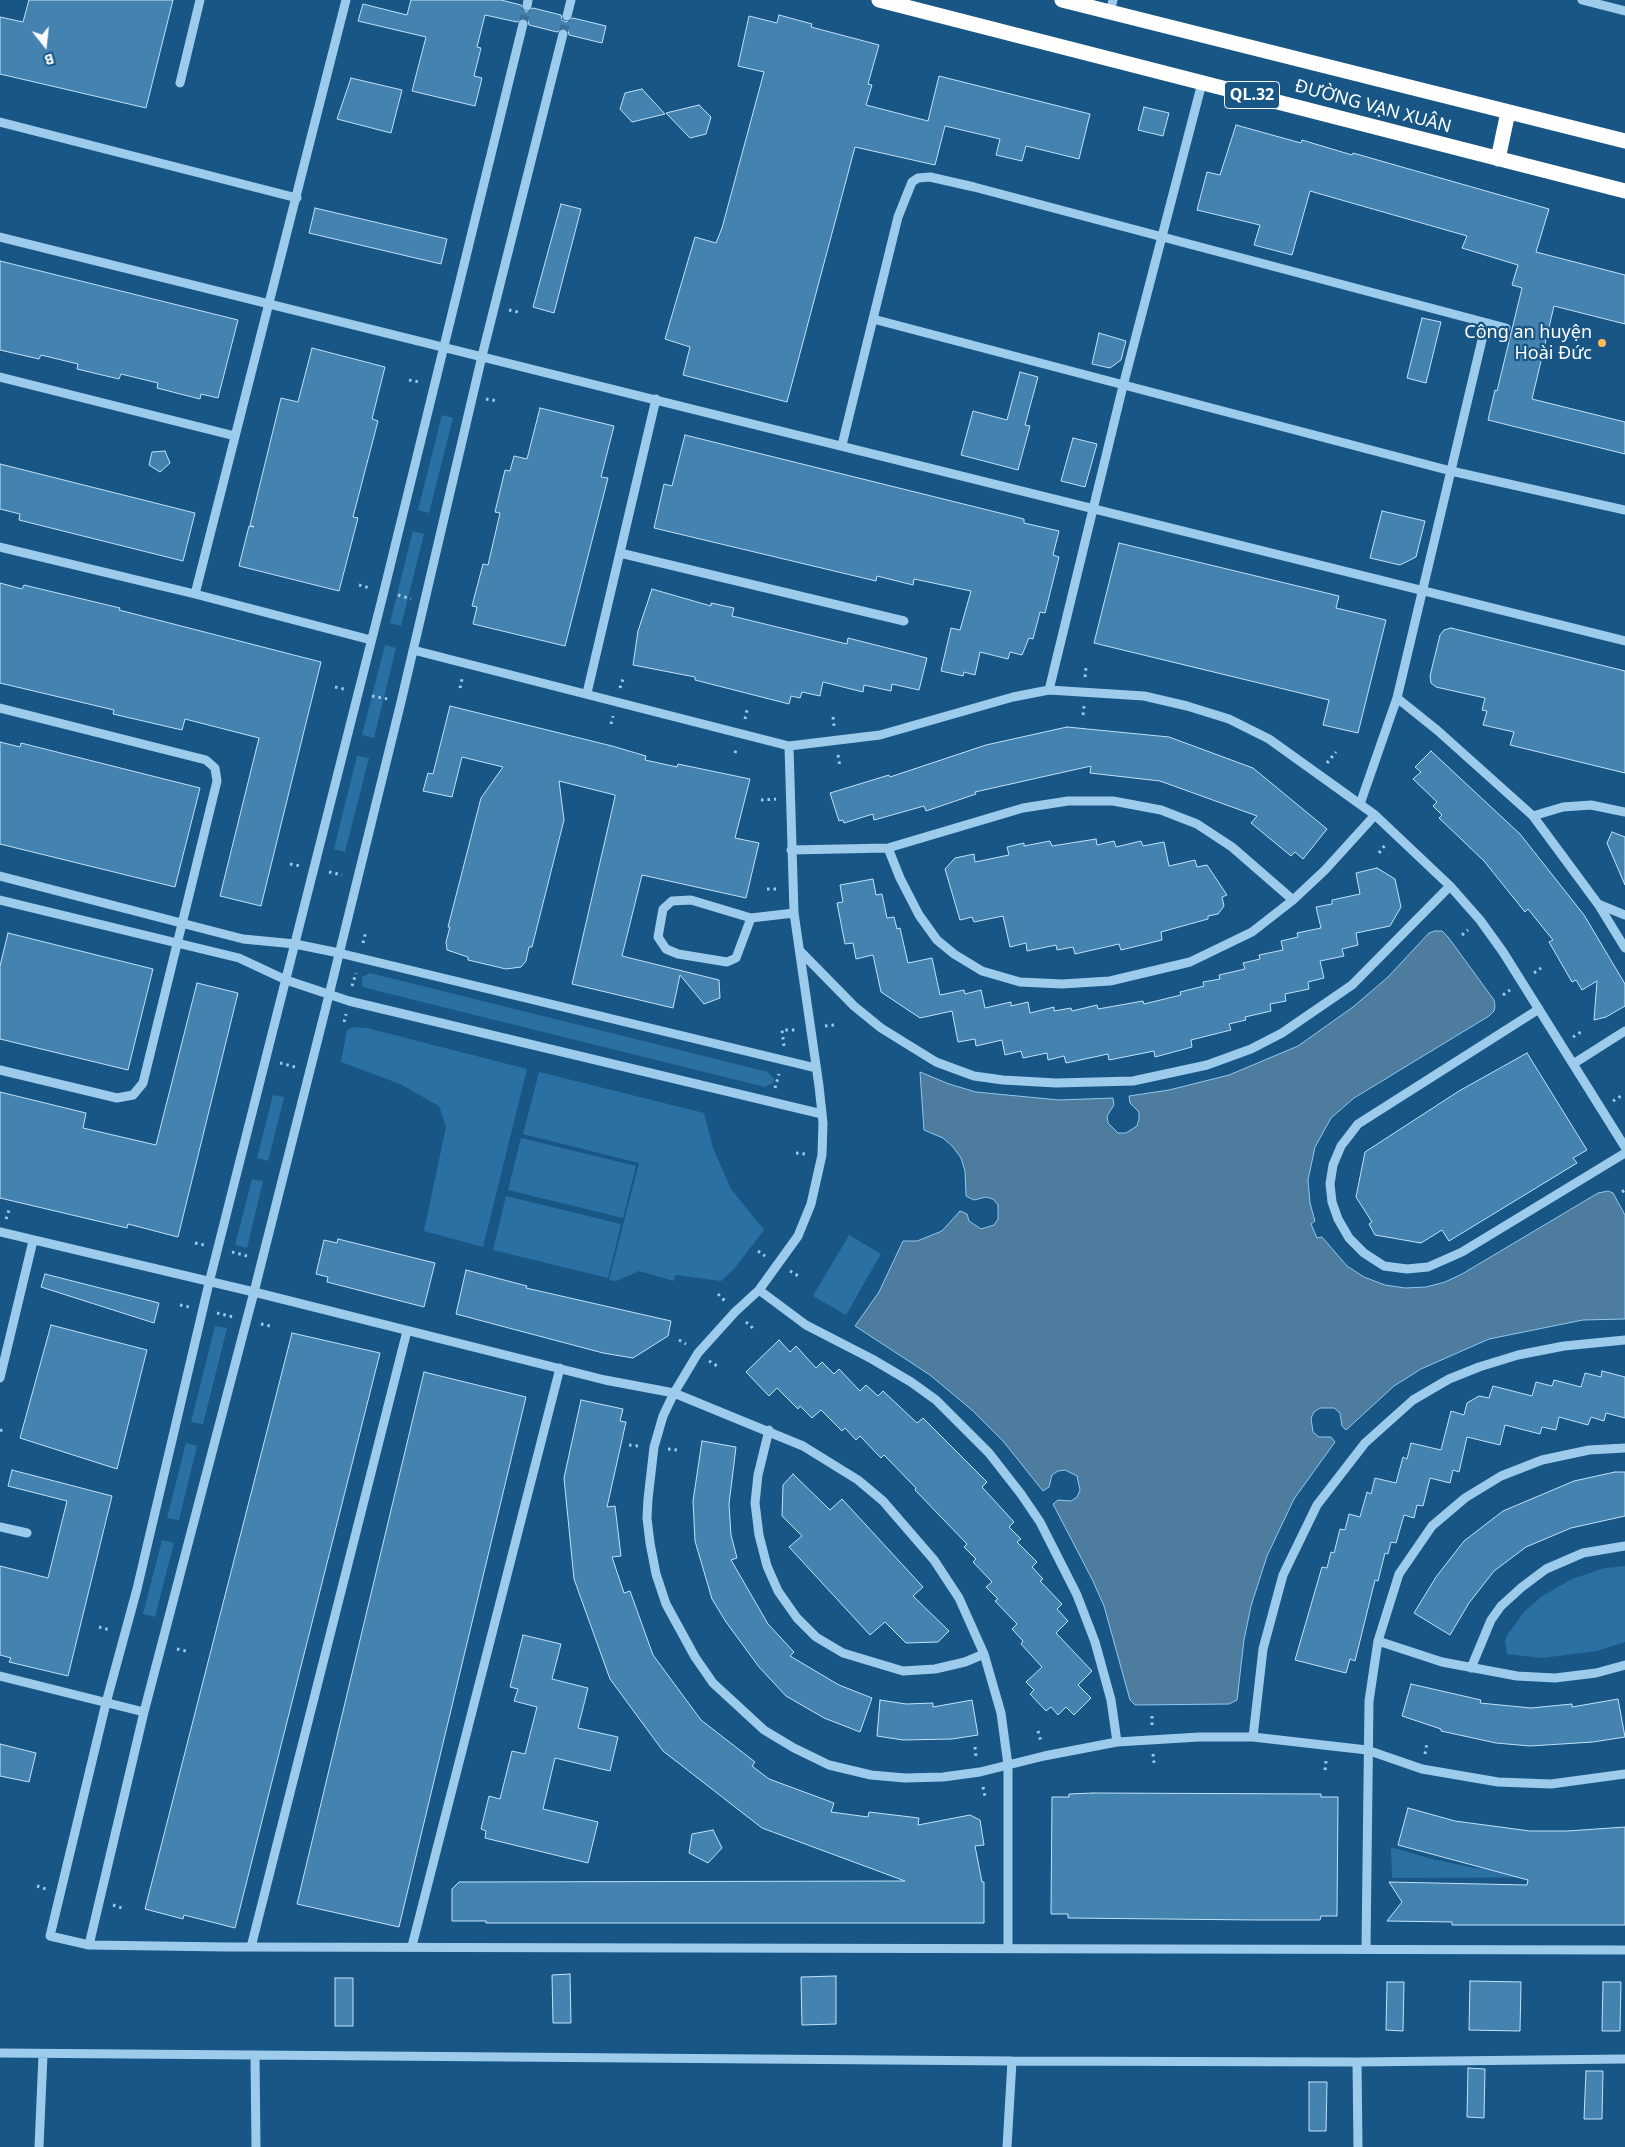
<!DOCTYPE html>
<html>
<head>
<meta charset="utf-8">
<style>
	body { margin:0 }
	#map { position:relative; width:1625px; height:2147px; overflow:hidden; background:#185685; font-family:"Noto Sans",sans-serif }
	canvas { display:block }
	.north { position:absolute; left:20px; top:20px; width:50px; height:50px; -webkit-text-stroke:4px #185685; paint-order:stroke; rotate:164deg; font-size:14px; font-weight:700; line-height:20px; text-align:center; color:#fff }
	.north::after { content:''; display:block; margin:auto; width:18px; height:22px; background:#fff; clip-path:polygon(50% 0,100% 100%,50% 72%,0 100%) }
</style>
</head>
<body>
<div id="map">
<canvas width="1625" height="2147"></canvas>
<div class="north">B</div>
</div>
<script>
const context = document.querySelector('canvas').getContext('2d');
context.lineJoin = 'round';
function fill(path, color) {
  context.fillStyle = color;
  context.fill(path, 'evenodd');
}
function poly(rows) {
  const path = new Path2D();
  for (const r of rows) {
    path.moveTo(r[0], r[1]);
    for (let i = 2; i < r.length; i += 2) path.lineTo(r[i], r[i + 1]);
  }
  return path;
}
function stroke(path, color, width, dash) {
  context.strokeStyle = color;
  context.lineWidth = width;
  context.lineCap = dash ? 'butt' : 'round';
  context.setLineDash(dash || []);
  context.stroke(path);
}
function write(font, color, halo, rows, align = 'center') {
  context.font = font + ' "Noto Sans",sans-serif';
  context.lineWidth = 4.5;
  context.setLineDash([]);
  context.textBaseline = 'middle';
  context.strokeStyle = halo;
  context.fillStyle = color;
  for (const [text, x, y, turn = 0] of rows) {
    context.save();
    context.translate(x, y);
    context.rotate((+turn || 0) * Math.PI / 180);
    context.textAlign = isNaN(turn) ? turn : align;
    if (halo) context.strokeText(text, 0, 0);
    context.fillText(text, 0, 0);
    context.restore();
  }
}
fill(poly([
	[442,415,453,418,429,513,418,510],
	[413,531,424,534,401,626,390,623],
	[385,645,396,648,374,738,362,735],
	[357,756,369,758,345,852,334,849],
	[370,973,768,1072,774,1079,773,1083,765,1087,366,988,362,986,362,977],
	[354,1027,367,1028,527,1069,483,1247,424,1231,446,1127,439,1106,400,1084,341,1062,347,1030],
	[539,1072,704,1113,713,1148,731,1189,764,1230,734,1269,721,1281,675,1275,674,1281,639,1271,616,1281,609,1280,639,1163,523,1134],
	[273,1095,284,1097,268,1161,257,1158],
	[521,1138,636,1166,623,1218,508,1190],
	[252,1179,263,1181,247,1248,235,1245],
	[506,1196,621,1224,608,1278,493,1250],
	[849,1235,881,1254,846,1315,813,1296],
	[215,1326,227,1328,203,1424,191,1422],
	[186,1443,197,1446,179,1520,167,1518],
	[162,1540,174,1543,155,1617,143,1614],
	[1625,1566,1625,1642,1597,1651,1542,1658,1507,1654,1505,1641,1508,1634,1524,1612,1541,1597,1572,1579,1605,1568],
	[1391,1847,1432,1859,1475,1868,1625,1877,1392,1878]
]), '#2b70a3');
const water = poly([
	[1435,931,1442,931,1448,937,1494,1000,1495,1006,1494,1011,1489,1016,1354,1098,1331,1118,1315,1147,1308,1180,1310,1203,1315,1221,1311,1224,1317,1238,1322,1237,1347,1266,1364,1277,1385,1285,1405,1288,1426,1287,1445,1282,1462,1274,1598,1193,1608,1191,1613,1193,1625,1215,1625,1319,1583,1320,1489,1339,1421,1369,1394,1386,1346,1430,1342,1426,1340,1413,1334,1408,1320,1408,1314,1412,1311,1418,1313,1432,1319,1437,1331,1437,1335,1442,1294,1499,1267,1556,1251,1606,1244,1640,1237,1700,1229,1704,1135,1705,1130,1700,1104,1606,1092,1579,1053,1504,1058,1500,1071,1501,1077,1497,1080,1490,1077,1476,1065,1470,1058,1471,1052,1475,1049,1487,1043,1491,1003,1441,973,1411,930,1375,855,1326,879,1292,903,1241,917,1241,942,1231,960,1211,967,1214,969,1221,981,1229,994,1225,998,1219,998,1205,993,1199,986,1197,974,1200,966,1196,965,1171,961,1158,953,1147,943,1138,924,1130,920,1072,949,1084,976,1092,1059,1100,1113,1098,1114,1105,1107,1116,1108,1123,1118,1133,1126,1133,1137,1126,1139,1119,1139,1112,1130,1103,1129,1096,1169,1090,1229,1075,1298,1046,1353,1007,1388,977,1429,933,1435,931]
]);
fill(water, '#4e7c9e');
stroke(water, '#90c8ef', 1);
const building = poly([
	[29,0,173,0,146,108,0,74,0,17,23,22,29,0],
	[411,0,501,0,521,5,526,12,533,8,561,15,562,20,566,22,573,18,606,26,602,43,569,35,568,30,564,28,557,32,529,25,528,20,524,18,517,22,485,15,477,47,481,48,474,76,482,78,475,106,412,91,426,37,358,21,363,4,407,15,411,0],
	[779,15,812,24,811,27,879,45,868,84,872,85,866,105,928,121,939,76,1090,114,1079,159,1026,146,1022,161,996,155,1000,139,945,126,935,165,855,147,787,402,683,375,690,347,665,339,695,237,716,243,722,228,764,72,738,66,749,16,777,23,779,15],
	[351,78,402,90,391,133,337,119,351,78],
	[642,89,665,114,632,122,620,109,625,93,642,89],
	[699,105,711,117,706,134,690,138,666,113,699,105],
	[1144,107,1169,113,1163,136,1138,130,1144,107],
	[1236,125,1301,143,1302,140,1352,155,1353,153,1549,209,1536,252,1625,275,1625,324,1554,306,1532,399,1625,422,1625,454,1488,420,1495,390,1497,391,1522,288,1512,285,1518,265,1462,248,1467,236,1310,191,1292,255,1254,245,1260,225,1197,210,1207,172,1220,175,1236,125],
	[561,204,581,209,554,313,533,307,561,204],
	[315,208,447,239,441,264,309,233,315,208],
	[0,261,238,320,218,398,201,394,200,399,157,388,158,383,121,374,119,379,77,369,78,364,41,355,39,359,0,350,0,261],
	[1422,318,1441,322,1426,383,1407,378,1422,318],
	[1099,333,1126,341,1121,360,1110,368,1092,364,1099,333],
	[312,348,385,367,372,419,378,421,353,517,358,518,339,591,239,566,249,526,254,527,250,525,281,398,298,402,312,348],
	[1020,372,1038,377,1025,425,1030,426,1018,470,961,455,973,411,1007,420,1020,372],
	[540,408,614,426,601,477,608,478,565,646,473,624,477,607,472,606,483,564,488,565,500,513,495,512,505,470,510,471,514,456,527,459,540,408],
	[685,435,1024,519,1024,523,1059,531,1053,555,1059,557,1045,613,1040,612,1033,639,1029,638,1022,655,1010,652,1008,659,980,652,975,675,964,672,963,676,941,671,951,628,960,630,971,591,914,579,913,585,877,576,876,581,654,528,664,484,672,486,685,435],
	[1073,438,1097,444,1085,487,1061,481,1073,438],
	[165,451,170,463,160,472,149,465,152,452,165,451],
	[0,464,195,513,183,561,19,520,20,514,0,509,0,464],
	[1382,511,1425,521,1416,557,1400,565,1370,558,1382,511],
	[1119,543,1339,596,1336,608,1386,620,1358,733,1323,725,1329,700,1094,643,1119,543],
	[0,583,22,589,24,585,120,608,119,610,321,662,261,906,220,896,259,738,185,719,182,730,113,714,114,710,0,683,0,583],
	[652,589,711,606,711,603,734,608,732,616,847,644,848,638,927,658,919,690,892,684,891,691,864,685,863,692,823,682,820,696,802,692,800,698,791,696,789,704,695,680,695,677,633,665,638,631,652,589],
	[1451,628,1625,671,1625,773,1510,745,1514,732,1483,725,1487,711,1482,710,1485,698,1436,687,1431,683,1430,676,1440,635,1444,630,1451,628],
	[450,706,612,746,646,756,645,760,677,767,678,764,750,779,735,838,759,843,746,898,642,875,622,956,719,980,720,998,704,1004,680,975,673,1008,572,984,615,797,615,795,559,781,564,820,532,947,529,947,526,961,521,967,506,969,468,960,468,957,447,950,446,942,450,927,448,927,481,798,503,767,462,757,452,797,423,791,428,773,433,774,450,706],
	[1067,727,1169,737,1253,768,1327,829,1303,859,1295,852,1291,856,1251,823,1257,816,1160,781,1090,773,1091,766,975,792,976,794,926,811,924,806,874,820,873,814,844,823,843,820,839,821,830,793,889,775,890,777,986,745,1067,727],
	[0,742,20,747,21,743,200,788,175,887,0,844,0,742],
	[1431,751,1520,834,1584,915,1625,984,1625,1006,1606,1017,1594,1020,1597,981,1582,990,1576,980,1572,982,1549,942,1553,940,1528,909,1525,912,1484,861,1439,818,1442,815,1433,806,1437,802,1413,779,1421,772,1415,767,1431,751],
	[1612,832,1625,837,1625,885,1607,843,1612,832],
	[1096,839,1097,845,1114,841,1116,847,1141,841,1143,846,1164,842,1169,866,1195,860,1197,867,1207,865,1227,895,1222,897,1224,906,1218,914,1208,916,1208,919,1161,932,1162,940,1121,950,1119,944,1075,954,1073,947,1057,950,1056,945,1027,951,1026,943,1010,947,1003,916,974,922,972,917,960,920,945,869,955,858,974,854,975,862,1009,855,1007,847,1024,843,1024,846,1050,841,1052,846,1096,839],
	[1377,868,1395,879,1401,907,1390,926,1356,933,1358,945,1342,949,1344,956,1320,961,1324,978,1308,982,1309,989,1285,994,1286,1001,1270,1004,1271,1011,1245,1017,1246,1020,1229,1024,1231,1030,1191,1040,1192,1047,1155,1057,1154,1051,1109,1060,1108,1054,1066,1063,1064,1056,1048,1060,1047,1053,1023,1058,1021,1051,1005,1055,1002,1040,976,1046,975,1039,958,1042,952,1011,920,1018,881,992,873,955,856,959,853,943,845,944,837,903,843,902,840,885,873,879,876,895,882,894,887,918,894,917,897,929,900,928,908,963,932,958,940,995,964,990,965,994,981,990,985,1008,1011,1002,1011,1006,1028,1002,1030,1013,1054,1007,1054,1011,1071,1008,1072,1011,1097,1005,1098,1009,1143,1001,1144,1004,1181,995,1180,992,1204,986,1203,982,1220,979,1219,975,1245,969,1243,963,1260,959,1259,955,1283,950,1281,941,1298,937,1297,933,1321,928,1316,907,1332,904,1332,900,1360,894,1356,873,1377,868],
	[8,933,153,969,128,1070,0,1039,0,966,8,933],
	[197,983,238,993,178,1237,128,1224,127,1228,0,1198,0,1092,86,1113,83,1128,156,1145,197,983],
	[1527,1053,1587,1150,1573,1158,1577,1163,1449,1241,1442,1230,1421,1243,1375,1235,1369,1224,1372,1222,1356,1197,1365,1152,1459,1091,1527,1053],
	[338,1239,435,1263,424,1307,327,1282,328,1277,316,1274,324,1240,337,1243,338,1239],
	[466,1270,527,1286,526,1288,671,1321,668,1336,633,1358,603,1353,456,1314,466,1270],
	[45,1274,159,1303,154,1323,41,1287,45,1274],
	[51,1325,147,1350,117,1469,20,1438,51,1325],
	[292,1333,380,1353,235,1928,184,1915,183,1919,145,1909,292,1333],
	[779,1340,790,1352,796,1346,816,1368,822,1362,834,1374,839,1369,860,1391,866,1385,878,1396,883,1391,917,1423,923,1418,987,1482,982,1487,1014,1522,1009,1527,1021,1539,1017,1542,1037,1562,1032,1567,1043,1579,1040,1581,1062,1604,1057,1609,1068,1621,1056,1633,1092,1671,1078,1685,1091,1698,1074,1715,1066,1707,1058,1715,1051,1707,1046,1711,1030,1694,1034,1690,1026,1682,1042,1667,1021,1644,1023,1641,1012,1629,1017,1624,995,1601,998,1599,986,1587,992,1582,973,1562,976,1559,964,1547,967,1544,915,1490,916,1488,884,1455,881,1458,860,1436,856,1440,845,1428,842,1431,821,1410,812,1418,800,1406,798,1409,777,1388,769,1396,746,1372,779,1340],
	[1602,1371,1625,1377,1625,1418,1606,1413,1604,1421,1591,1417,1588,1425,1559,1417,1556,1430,1542,1427,1540,1434,1505,1425,1500,1445,1467,1437,1459,1472,1453,1470,1450,1483,1430,1478,1423,1506,1417,1505,1414,1518,1404,1515,1396,1543,1391,1542,1388,1554,1385,1553,1378,1581,1375,1580,1355,1661,1350,1659,1346,1673,1295,1660,1322,1567,1327,1568,1331,1552,1334,1553,1340,1529,1345,1530,1349,1514,1360,1517,1367,1492,1371,1494,1375,1478,1396,1483,1403,1457,1407,1459,1411,1443,1441,1450,1451,1411,1464,1415,1467,1403,1479,1396,1489,1398,1493,1386,1532,1396,1536,1382,1552,1386,1554,1380,1581,1387,1585,1373,1601,1377,1602,1371],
	[424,1372,526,1397,399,1927,297,1904,424,1372],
	[581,1400,623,1409,620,1421,626,1422,607,1507,615,1506,621,1556,612,1557,624,1593,630,1591,653,1655,701,1720,755,1762,752,1766,769,1779,834,1803,831,1812,868,1817,869,1812,919,1818,918,1825,970,1815,980,1820,984,1845,975,1846,982,1882,984,1882,984,1923,486,1923,486,1921,452,1921,452,1889,459,1882,905,1881,762,1828,663,1751,610,1679,574,1579,564,1478,581,1400],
	[702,1441,736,1447,729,1504,731,1535,737,1558,731,1560,768,1624,794,1652,790,1656,839,1685,872,1698,860,1732,824,1718,786,1696,759,1667,726,1622,712,1599,695,1541,693,1501,702,1441],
	[12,1470,112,1496,68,1676,9,1662,11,1658,0,1655,0,1566,48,1578,67,1501,8,1486,12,1470],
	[1615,1472,1625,1472,1625,1516,1571,1528,1526,1547,1494,1571,1469,1603,1450,1635,1414,1613,1436,1577,1464,1541,1503,1511,1574,1481,1615,1472],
	[793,1474,830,1510,842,1499,923,1587,913,1596,949,1631,938,1642,906,1643,885,1622,870,1635,789,1547,802,1536,782,1516,783,1485,793,1474],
	[523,1635,561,1644,552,1679,588,1688,578,1728,618,1737,610,1771,555,1758,543,1809,598,1822,588,1863,485,1838,486,1831,481,1829,489,1796,500,1799,512,1751,525,1754,537,1707,514,1701,518,1689,510,1687,523,1635],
	[1411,1684,1481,1700,1480,1703,1531,1708,1572,1704,1572,1707,1618,1699,1625,1737,1593,1742,1530,1746,1496,1743,1441,1731,1441,1729,1402,1716,1411,1684],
	[880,1700,906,1704,933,1703,933,1707,972,1700,978,1735,952,1739,903,1740,877,1736,880,1700],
	[0,1744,36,1753,29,1782,0,1776,0,1744],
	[1093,1793,1321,1794,1321,1797,1338,1797,1337,1916,1321,1916,1320,1920,1258,1920,1068,1918,1068,1914,1051,1914,1052,1797,1069,1797,1069,1794,1093,1793],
	[1408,1808,1455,1821,1530,1831,1567,1831,1625,1827,1625,1925,1452,1925,1452,1922,1387,1921,1402,1902,1389,1882,1527,1885,1528,1880,1398,1845,1408,1808],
	[713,1830,722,1848,708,1863,689,1853,692,1834,713,1830],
	[570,1974,571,2023,553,2023,552,1975,570,1974],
	[836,1976,836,2024,802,2025,801,1977,836,1976],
	[335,1978,353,1978,353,2026,335,2026,335,1978],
	[1470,1981,1521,1982,1520,2031,1469,2030,1470,1981],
	[1387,1982,1404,1982,1403,2031,1386,2030,1387,1982],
	[1603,1982,1621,1982,1620,2031,1602,2031,1603,1982],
	[1468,2068,1485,2069,1484,2118,1467,2117,1468,2068],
	[1586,2071,1603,2071,1602,2119,1584,2119,1586,2071],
	[1309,2082,1327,2082,1326,2131,1309,2131,1309,2082]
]);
fill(building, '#4482b0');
stroke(building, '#c2e2f9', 1);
stroke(poly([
	[523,24,527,6],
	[563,34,567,16]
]), '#3b6f97', 9, [9, 4.5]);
stroke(poly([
	[509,310,518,312],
	[409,380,420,382],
	[486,399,498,401],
	[359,585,370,588],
	[398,595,411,599],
	[1085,677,1086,667],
	[335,687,344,689],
	[460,688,462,679],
	[620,688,623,679],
	[372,696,388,699],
	[1083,715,1084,706],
	[833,717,834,726],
	[745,719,747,710],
	[611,724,613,716],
	[735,753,737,747],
	[838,755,840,767],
	[1327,763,1336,752],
	[761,800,776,799],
	[1379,853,1385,845],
	[290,864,301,866],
	[329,872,342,875],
	[767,889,779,889],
	[1462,935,1468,930],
	[363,943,366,931],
	[1534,973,1541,968],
	[352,986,356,973],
	[1503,995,1510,990],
	[344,1022,346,1014],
	[825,1026,834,1025],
	[1573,1037,1581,1032],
	[784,1046,782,1030,796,1030],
	[280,1063,295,1067],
	[775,1088,779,1074],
	[1613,1101,1621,1096],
	[796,1153,806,1154],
	[1622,1192,1625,1190],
	[6,1219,9,1210],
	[195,1243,204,1245],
	[758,1251,765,1256],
	[232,1252,247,1256],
	[790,1271,800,1277],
	[718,1294,726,1302],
	[180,1305,189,1307],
	[217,1313,233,1317],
	[746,1322,755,1330],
	[261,1324,270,1326],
	[679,1340,686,1344],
	[709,1361,719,1367],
	[0,1430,4,1431],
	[629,1445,639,1446],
	[668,1449,677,1450],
	[99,1627,110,1630],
	[177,1649,186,1651],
	[1152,1716,1152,1725],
	[1038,1731,1041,1742],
	[975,1747,976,1757],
	[1153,1754,1154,1763],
	[1425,1754,1427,1743],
	[1325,1770,1326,1761],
	[983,1787,985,1797],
	[37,1886,46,1889],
	[113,1905,122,1908]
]), '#9dcbec', 3, [2.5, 4]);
stroke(poly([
	[1582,0,1625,11],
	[527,6,528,0],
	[1110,12,1113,0],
	[567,16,571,0],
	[523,24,384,591,209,1283,137,1589,106,1703,50,1936,89,1945,226,1947,1625,1950],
	[180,83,200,0],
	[0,122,297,198],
	[0,237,1625,641],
	[873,319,1451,471,1625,510],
	[0,377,235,436],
	[842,445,898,217,912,182,918,178,930,177,974,187,1506,328],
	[0,547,195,594,371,640],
	[620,553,904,621],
	[195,594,346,0],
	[413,650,789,746,880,735,1013,697,1049,690,1144,696,1187,706,1229,719,1269,739,1375,815,1450,886,1480,920,1503,952,1625,1147],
	[1049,690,1123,386,1202,83],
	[587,693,656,399],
	[1397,698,1437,730,1533,816,1598,904,1625,948],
	[0,708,206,760,215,768,217,781,143,1083,133,1095,117,1098,0,1070],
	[789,746,794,913,819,1086,823,1123,822,1155,811,1204,798,1236,759,1290,735,1312,698,1353,674,1393,663,1416,654,1447,648,1499,647,1518,650,1543,656,1574,666,1604,695,1657,713,1683,764,1730,794,1748,829,1765,871,1775,905,1778,943,1777,980,1772,1044,1756,1117,1742,1199,1737,1253,1737,1367,1750,1422,1769,1498,1782,1551,1784,1625,1774],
	[1360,804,1397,698,1486,323],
	[1533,816,1563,807,1591,805,1625,812],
	[791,850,888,848],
	[0,876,243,939,295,944,339,953,816,1068],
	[0,900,239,958,286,980,349,1001,822,1114],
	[1293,900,1232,847,1197,824,1161,810,1113,801,1068,801,1023,808,888,848,900,878,919,915,937,940,954,954,982,971,1020,982,1062,984,1110,981,1190,962,1252,932,1293,900,1325,870,1375,815],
	[1598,904,1625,915],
	[751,918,736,958,727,962,678,954,666,949,658,937,663,909,672,901,691,900,751,918,794,913],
	[800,951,854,1006,881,1028,936,1062,974,1076,1003,1080,1056,1083,1133,1081,1207,1065,1251,1049,1282,1033,1352,985,1450,886],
	[1539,1009,1358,1124,1341,1146,1333,1165,1330,1184,1332,1202,1338,1219,1349,1238,1364,1253,1384,1266,1407,1269,1428,1267,1462,1252,1625,1153],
	[1573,1064,1625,1031],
	[0,1232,254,1292,605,1380,674,1393,803,1446,858,1480,883,1501,934,1560,959,1598,984,1654,1001,1713,1008,1765,1008,1947],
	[759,1290,806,1325,872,1359,911,1382,936,1400,989,1453,1021,1494,1040,1522,1077,1595,1095,1642,1111,1700,1117,1742],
	[0,1378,33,1241],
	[769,1430,758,1475,755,1503,759,1535,767,1566,778,1591,797,1618,816,1637,843,1653,903,1671,935,1669,965,1662,984,1654],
	[0,1527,27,1533],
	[1378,1641,1442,1662,1517,1676,1555,1678,1596,1673,1625,1665],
	[1471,1668,1491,1620,1501,1606,1522,1587,1546,1569,1583,1553,1625,1546],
	[0,1676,144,1712],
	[1253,1737,1263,1649,1283,1575,1317,1505,1365,1443,1413,1400,1449,1379,1479,1367,1518,1355,1564,1346,1625,1340],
	[89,1945,144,1712,254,1292,329,995,401,702,482,356,563,34],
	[412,1946,560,1368],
	[251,1947,407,1331],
	[1366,1949,1369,1701,1378,1641,1399,1574,1432,1526,1465,1498,1501,1476,1542,1460,1589,1450,1625,1448],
	[0,2053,1012,2061,1357,2062,1625,2059],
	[255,2055,256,2147],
	[1357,2062,1358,2147],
	[39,2147,43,2055],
	[1007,2147,1012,2061]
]), '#9dcbec', 9);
stroke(poly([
	[879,0,1625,191],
	[1062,0,1625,141],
	[1498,159,1508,112]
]), '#fff', 15);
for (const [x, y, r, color] of [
	[1602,343,5,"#ffb959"]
]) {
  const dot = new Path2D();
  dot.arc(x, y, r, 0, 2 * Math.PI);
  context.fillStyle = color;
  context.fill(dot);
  stroke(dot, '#185685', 2);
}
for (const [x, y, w] of [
	[1252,95,55]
]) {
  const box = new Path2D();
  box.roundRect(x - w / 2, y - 13.5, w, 27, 4);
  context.fillStyle = '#185685';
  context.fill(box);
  stroke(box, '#fff', 1);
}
write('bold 16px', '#fff', null, [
	["QL.32",1252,95]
]);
write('18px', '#fff', '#185685', [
	["ĐƯỜNG VẠN XUÂN",1373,107,15]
]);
write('18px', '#fff', '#185685', [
	["Công an huyện",1592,333],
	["Hoài Đức",1592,354]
], 'right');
</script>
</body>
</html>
